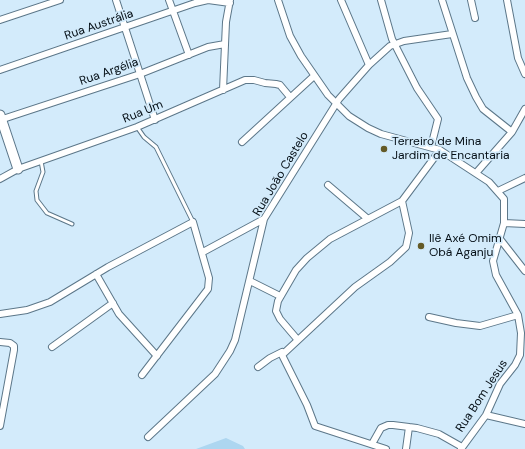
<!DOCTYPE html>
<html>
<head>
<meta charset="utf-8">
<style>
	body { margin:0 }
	canvas { display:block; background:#d3ebfb }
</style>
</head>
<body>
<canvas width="525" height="449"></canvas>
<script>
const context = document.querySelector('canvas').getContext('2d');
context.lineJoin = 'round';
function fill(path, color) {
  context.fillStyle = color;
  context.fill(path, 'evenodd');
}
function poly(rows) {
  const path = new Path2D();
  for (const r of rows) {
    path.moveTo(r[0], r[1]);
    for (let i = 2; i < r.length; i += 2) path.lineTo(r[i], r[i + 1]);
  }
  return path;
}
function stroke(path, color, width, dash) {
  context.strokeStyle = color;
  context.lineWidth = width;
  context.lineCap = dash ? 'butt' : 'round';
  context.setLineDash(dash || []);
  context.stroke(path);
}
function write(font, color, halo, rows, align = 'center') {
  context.font = font + ' "DM Sans",sans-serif';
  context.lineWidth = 3.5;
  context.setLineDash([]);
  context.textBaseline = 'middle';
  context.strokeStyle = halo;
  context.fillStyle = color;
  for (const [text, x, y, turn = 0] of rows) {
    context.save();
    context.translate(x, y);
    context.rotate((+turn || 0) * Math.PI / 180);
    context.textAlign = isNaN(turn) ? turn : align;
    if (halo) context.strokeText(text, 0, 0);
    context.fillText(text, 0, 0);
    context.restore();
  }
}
fill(poly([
	[226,438,243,446,245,449,196,449]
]), '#add6f0');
const lane = poly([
	[137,127,144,137,156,147,193,222],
	[41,161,43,172,36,191,37,200,47,213,72,224]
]);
const street = poly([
	[116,0,155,120],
	[169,0,189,55],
	[278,0,290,36,301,56,328,95,349,116,368,128,381,134,440,150,489,182,504,199,504,223,493,261,496,275,518,315,521,333,520,355,515,365,500,384,486,415,461,449],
	[341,0,369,65],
	[381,0,392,39,417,88,438,119,431,147],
	[442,0,467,78,476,97,483,109,512,132],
	[471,0,475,18],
	[507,0,518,58,525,74],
	[0,20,60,0],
	[0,70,195,3,208,0,230,3],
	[223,90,226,22,230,0],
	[0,120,140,74,208,47,225,44],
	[242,142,314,76],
	[476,173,512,132,525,109],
	[0,179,18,169,137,127,245,80,254,80,265,83,276,84,280,85,290,97],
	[328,185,368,219],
	[498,191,525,178],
	[504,223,525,224],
	[500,239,525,271],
	[203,252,264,219],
	[96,274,119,314,157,356],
	[250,281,280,296],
	[0,314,27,310,50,302,108,267,193,222,209,278,208,289,142,375],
	[429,317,456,323,480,326,518,315],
	[297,339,280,319,276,311,278,301,296,270,307,258,330,239,402,201,440,150],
	[0,342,10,343,14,346,14,350,0,426],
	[52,347,113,303],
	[258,367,270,358,282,352],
	[486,415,525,424],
	[148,437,215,374,230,351,235,340,264,219,339,99,369,65,390,46,404,41,452,34],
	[372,444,381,428,388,425,393,425,417,428,439,434,462,447],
	[386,449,315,426,307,405,282,355,355,287,390,262,406,247,409,233,402,201],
	[406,449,409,427]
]);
const secondary = poly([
	[0,115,18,169]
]);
stroke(lane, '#5c7789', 5);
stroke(street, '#5c7789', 8);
stroke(secondary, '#5c7789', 11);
stroke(lane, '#fff', 3);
stroke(street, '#fff', 6);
stroke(secondary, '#fff', 9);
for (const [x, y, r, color] of [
	[384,149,4,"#635a27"],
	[421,246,4,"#635a27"]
]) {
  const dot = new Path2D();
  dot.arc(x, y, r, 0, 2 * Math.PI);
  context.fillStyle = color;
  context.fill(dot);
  stroke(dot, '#d3ebfb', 1.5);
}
write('12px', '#040e15', '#d3ebfb', [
	["Rua Austrália",99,25,-19],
	["Rua Argélia",109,72,-19],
	["Rua Um",143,112,-22],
	["Rua João Castelo",281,174,-59],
	["Rua Bom Jesus",482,396,-57]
]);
write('12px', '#040e15', '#d3ebfb', [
	["Terreiro de Mina",392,142],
	["Jardim de Encantaria",392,156],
	["Ilê Axé Omim",429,239],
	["Obá Aganju",429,253]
], 'left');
</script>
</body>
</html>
